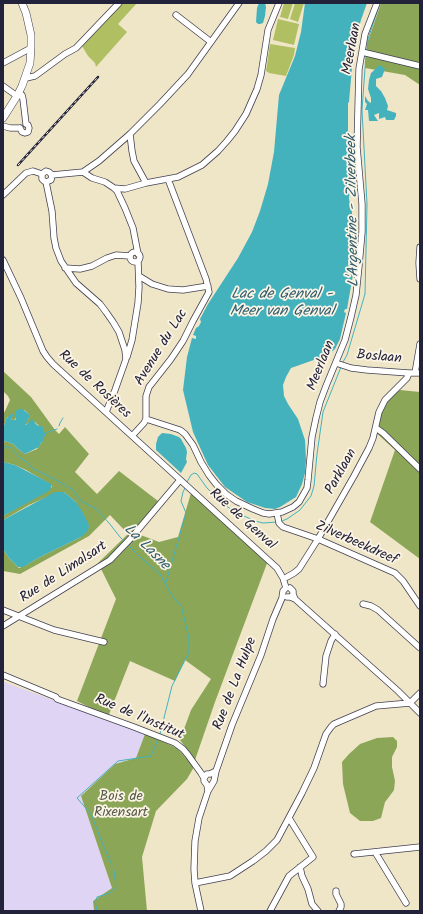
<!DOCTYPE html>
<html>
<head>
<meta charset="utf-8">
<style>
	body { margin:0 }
	#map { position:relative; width:423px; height:914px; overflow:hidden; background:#efe6c8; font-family:Kalam,sans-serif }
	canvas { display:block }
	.frame { position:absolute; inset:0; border:4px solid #22223b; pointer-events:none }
</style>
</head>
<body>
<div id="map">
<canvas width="423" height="914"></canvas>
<div class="frame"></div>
</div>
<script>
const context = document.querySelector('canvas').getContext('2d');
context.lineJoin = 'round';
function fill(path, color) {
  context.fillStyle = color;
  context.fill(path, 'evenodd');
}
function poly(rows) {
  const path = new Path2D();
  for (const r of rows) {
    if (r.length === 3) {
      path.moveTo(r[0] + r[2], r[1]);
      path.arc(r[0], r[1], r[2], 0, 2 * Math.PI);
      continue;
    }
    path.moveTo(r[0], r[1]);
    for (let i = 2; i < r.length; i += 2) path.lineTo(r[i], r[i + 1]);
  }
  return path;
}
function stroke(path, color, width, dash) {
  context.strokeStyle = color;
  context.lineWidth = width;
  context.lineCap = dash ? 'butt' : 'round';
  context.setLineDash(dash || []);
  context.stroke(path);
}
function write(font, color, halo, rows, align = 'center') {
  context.font = font + ' Kalam,sans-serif';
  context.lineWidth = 3.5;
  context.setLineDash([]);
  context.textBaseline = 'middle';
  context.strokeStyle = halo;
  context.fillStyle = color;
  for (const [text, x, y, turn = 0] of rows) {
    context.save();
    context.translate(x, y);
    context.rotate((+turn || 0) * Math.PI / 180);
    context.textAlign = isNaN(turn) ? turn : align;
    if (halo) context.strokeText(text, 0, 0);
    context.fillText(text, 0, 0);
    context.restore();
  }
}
fill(poly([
	[4,682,145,734,136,758,115,764,81,796,112,888,93,901,94,911,3,911]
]), '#e0d4f4');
fill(poly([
	[122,3,137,3,118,24,127,32,96,67,95,63,88,56,82,46],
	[284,3,293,3,288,19,280,17],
	[295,3,304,3,298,22,290,19],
	[278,19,299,24,294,45,273,40],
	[270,44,295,48,294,55,286,76,269,73,266,71]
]), '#b0bf62');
fill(poly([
	[381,3,420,3,420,85,405,75,365,68,367,44],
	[3,371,31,397,55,430,59,434,65,427,89,454,75,472,97,494,119,471,158,501,138,534,159,542,178,537,191,493,269,558,215,702,195,760,180,740,191,710,211,679,185,660,175,681,130,661,108,717,77,701,116,599,98,563,128,534,110,515,89,536,20,574,3,571,3,549,9,558,19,568,26,565,40,557,81,537,76,502,64,492,58,492,29,505,3,520,3,516,52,487,50,484,26,470,15,465,3,462,3,441,8,442,13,444,18,449,25,454,37,449,44,439,43,429,37,424,35,422,28,423,26,425,24,424,29,418,29,414,24,410,14,420,12,420,11,419,12,417,8,417,6,419,4,426,3,427,3,414,5,411,10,400,8,396,3,391],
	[400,390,420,392,420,559,370,522,395,450,372,429,387,400],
	[145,734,177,748,194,767,187,779,156,811,142,857,147,911,94,911,93,901,112,888,81,796,115,764,136,758],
	[393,737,397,741,397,747,392,757,392,767,395,781,394,790,389,797,385,802,381,818,373,821,360,821,350,813,343,784,342,762,349,754,360,744,377,738]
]), '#8ca658');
fill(poly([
	[259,3,265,3,266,7,265,16,263,23,260,24,258,24,256,22,257,8],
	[305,3,367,3,361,20,354,44,349,102,348,103,348,131,349,131,350,134,351,169,349,199,352,211,352,220,353,223,355,245,354,269,347,309,345,309,344,312,346,313,340,339,335,349,328,355,291,368,286,377,283,385,284,396,288,404,298,419,305,440,306,460,305,473,302,484,296,497,280,507,275,509,265,508,247,502,225,487,208,465,193,432,183,390,187,357,192,338,196,339,196,336,193,335,196,328,199,326,201,322,200,319,208,304,238,258,252,232,260,211,268,184,274,152,279,95,295,56,301,32],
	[380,65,385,69,382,77,376,79,376,86,381,91,385,98,388,106,387,110,396,113,396,116,394,120,386,120,385,117,379,119,379,113,374,115,378,121,369,121,368,110,365,110,367,104,365,102,365,96,368,101,371,103,371,98,368,89,369,80,371,73],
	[19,409,22,409,29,414,29,418,25,424,25,425,26,425,32,419,37,425,43,427,44,432,46,435,44,437,44,440,41,443,39,447,25,454,18,449,13,444,8,442,3,441,3,427,4,426,6,419,11,414,13,414,13,416,11,419,12,420,15,420,16,419,15,412,17,410],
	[162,433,171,434,179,437,181,439,186,448,187,452,186,459,187,462,181,473,156,450,156,444,158,437],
	[3,462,15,465,40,478,51,484,51,488,49,491,3,516],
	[55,492,64,492,76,502,83,513,89,525,88,531,81,537,40,557,23,567,18,567,9,558,3,549,3,520]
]), '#43b2bd');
stroke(poly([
	[367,50,368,39,380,3],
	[343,362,347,355,365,294,367,204,362,110,366,55],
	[59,426,60,423,63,418],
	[45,433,57,429],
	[3,449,6,447,10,447,21,459,27,462,32,468,58,481,73,490,81,501,96,509,109,523,120,537,125,542],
	[187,482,191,475,194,473,197,474,207,488,219,500,233,511,255,521,263,523,277,522],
	[282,521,287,519,300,510,311,496,314,486,317,454,323,412,341,367],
	[127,544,140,557,160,574,174,599,181,605,189,638,189,652,172,686,160,734],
	[166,582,186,513,181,501,183,492,185,488],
	[112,865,101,840,91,814,77,798,118,761,151,756,158,739],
	[97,911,95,902,97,897,110,893,116,887,114,870]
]), '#43b2bd', 1);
const minor = poly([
	[176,15,211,42],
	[362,52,420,66],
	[3,63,31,48],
	[26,78,35,76,65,54,76,48,119,3],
	[3,86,17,96],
	[19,93,22,95,23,99,26,124],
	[3,126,10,128,20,128],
	[20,128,22,132,25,133,28,132,29,128,28,125,26,124],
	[130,134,132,151,134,161,146,183],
	[83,172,92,178,105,182,114,188,117,191,125,208,133,228,138,254],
	[52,175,83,172,99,161,130,134,160,104,188,74,239,3],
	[46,182,52,211,54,238,56,248,61,261,76,283,100,304,106,312,113,322,119,332,125,350,126,359,125,362,115,390,106,412],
	[114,188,125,189,146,183,178,177,202,165,218,151,227,141,235,131,246,114,257,89,261,75,268,30,279,3],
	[3,195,26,173,33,171,42,174,46,171,49,172,52,175,51,180,46,182,44,181,42,179,42,174],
	[420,247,419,263,420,279],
	[135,257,5],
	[3,260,21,298,43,351,47,357,53,364,277,568,283,578,286,588],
	[65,268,80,269,92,266,107,258,116,255,130,256],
	[139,276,152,284,168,289,183,290,208,286],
	[127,357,132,340,138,303,139,287,138,261],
	[336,363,351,368,367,370,409,373,420,373],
	[415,373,420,344],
	[146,419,180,430,185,434,193,445,201,462,209,475,216,484,226,494,236,501,253,509,263,513,269,514,282,512,293,507,299,502,307,488,308,480,312,437,316,418,320,402,326,386,345,340,351,317,356,295,359,266,362,232,362,204,357,147,359,69,365,34,377,3],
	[376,428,383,433,420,469],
	[132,436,144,423,146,419,146,396,149,387,171,359,183,341,193,321,209,292,206,279,168,179],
	[277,513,279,523,283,527,318,539,395,573,403,581,420,606],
	[287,577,294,573,299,569,318,539,354,476,369,448,373,438,379,412,385,400,407,378,409,373],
	[290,588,293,591,293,594,295,599,398,691,420,713],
	[287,597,290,597,295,599],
	[363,604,371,606,378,610,420,648],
	[3,610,54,630,104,642],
	[3,626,110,560,132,537,180,480],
	[3,675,56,697,57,699,134,727,175,743,183,749,188,755,193,762,201,773,204,778],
	[323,684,326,656,331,641,335,634],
	[208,791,207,785,204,781,204,778,207,774,210,774,216,771],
	[375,852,406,903],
	[354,854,420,847],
	[300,867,302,876,308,889,312,904,318,911],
	[195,883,230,876,253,861,266,851,277,840,302,793,314,768,326,734,331,727,334,724,376,706,410,703,420,693],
	[336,891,336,894,341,904,341,907,339,911],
	[201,911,195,883,194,869,195,841,199,818,208,791,214,781,216,771,232,725,261,655,273,619,282,598,283,591,286,588],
	[270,911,289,876,313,857,289,818]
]);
const major = poly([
	[3,118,17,96,22,86,30,63,31,48,31,35,26,13,22,3]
]);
stroke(minor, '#413f50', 7);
stroke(major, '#413f50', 8);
stroke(minor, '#fff', 5.5);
stroke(major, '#fff', 7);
const rail = poly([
	[18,165,98,77]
]);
stroke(rail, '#22223b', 2.5);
stroke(rail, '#fcf5e5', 1, [3]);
write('14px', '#22223b', '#fcf5e5', [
	["Meerlaan",353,49,-79],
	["Avenue du Lac",162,348,-58],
	["Boslaan",379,358,5],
	["Meerlaan",322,366,-68],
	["Rue de Rosières",94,385,43],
	["Parklaan",342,472,-61],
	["Rue de Genval",242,520,42],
	["Zilverbeekdreef",356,544,24],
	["Rue de Limalsart",64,573,-33],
	["Rue de La Hulpe",236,684,-69],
	["Rue de l'Institut",139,718,23]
]);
write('14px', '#545949', '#fcf5e5', [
	["Bois de",121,798],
	["Rixensart",121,814]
]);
write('italic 15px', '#2f5c6f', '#fcf5e5', [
	["L'Argentine - Zilverbeek",354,211,-91],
	["Lac de Genval -",282,295],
	["Meer van Genval",282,312],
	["La Lasne",146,548,45]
]);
</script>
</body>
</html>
